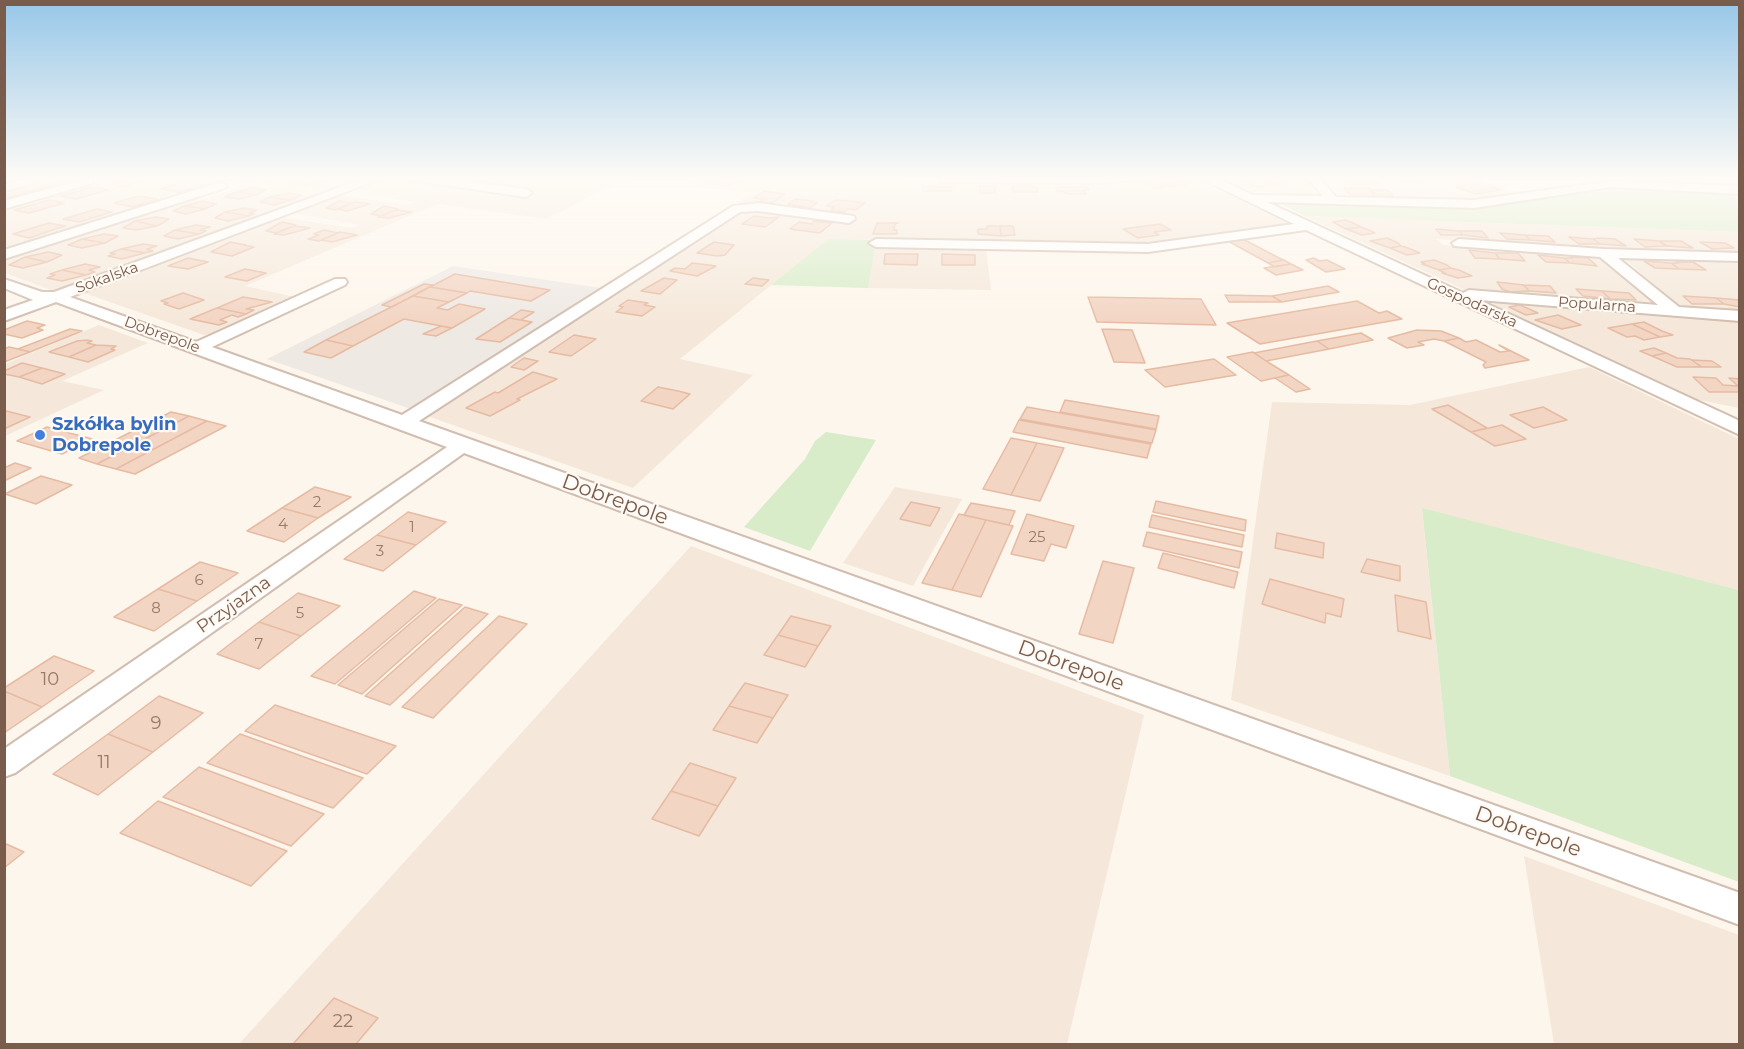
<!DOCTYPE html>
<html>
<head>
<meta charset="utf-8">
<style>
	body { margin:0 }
	#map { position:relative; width:1744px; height:1049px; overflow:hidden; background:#fdf6ec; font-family:Montserrat,sans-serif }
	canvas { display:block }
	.frame { position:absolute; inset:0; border:6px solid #7a5c4d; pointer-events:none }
</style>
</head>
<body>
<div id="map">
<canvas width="1744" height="1049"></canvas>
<div class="frame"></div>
</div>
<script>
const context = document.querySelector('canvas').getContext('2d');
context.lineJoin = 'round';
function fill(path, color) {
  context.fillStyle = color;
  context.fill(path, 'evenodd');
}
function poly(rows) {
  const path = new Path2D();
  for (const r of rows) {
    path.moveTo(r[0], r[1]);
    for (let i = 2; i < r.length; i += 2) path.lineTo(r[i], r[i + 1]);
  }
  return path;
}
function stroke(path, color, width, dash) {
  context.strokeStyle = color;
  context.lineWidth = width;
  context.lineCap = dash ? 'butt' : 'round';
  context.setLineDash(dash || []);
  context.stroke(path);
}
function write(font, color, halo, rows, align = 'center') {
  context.font = font + ' Montserrat,sans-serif';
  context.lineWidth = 4.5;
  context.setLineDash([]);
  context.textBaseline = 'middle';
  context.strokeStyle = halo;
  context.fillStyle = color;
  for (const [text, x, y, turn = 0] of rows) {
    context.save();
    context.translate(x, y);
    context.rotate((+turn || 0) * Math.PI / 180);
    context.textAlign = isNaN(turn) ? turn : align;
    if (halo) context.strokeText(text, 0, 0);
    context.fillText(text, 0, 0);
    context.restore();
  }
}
fill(poly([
	[48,177,93,177,5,202,4,188],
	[113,177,189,177,226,181,5,251,4,208],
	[280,177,372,177,71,288,51,290,5,273,4,259,190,199,207,198,251,183,260,184],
	[387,177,527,196,538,191,437,177,630,177,546,219,438,204,245,286,295,297,215,334,204,335,87,294,91,288,281,217,351,228,359,225,292,213,340,195,407,205,415,202,350,191],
	[702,177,904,177,900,181,1118,182,1153,177,1191,177,1290,224,1145,244,828,239,680,359,753,375,633,488,427,416,743,210,754,209,853,218,737,203,752,193,685,186],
	[1217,177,1302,177,1320,197,1256,195],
	[1435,177,1469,177,1522,194,1479,201,1464,201],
	[1304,216,1739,232,1739,254,1590,248,1435,239,1445,245,1589,254,1606,259,1654,302,1645,306,1474,294],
	[874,246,986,248,991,290,868,288],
	[1634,256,1739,260,1739,313,1696,309,1676,304,1625,259],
	[1494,302,1739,320,1739,408,1694,399,1493,306],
	[99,325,148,343,62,381,104,390,5,436,5,364],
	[1589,367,1739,439,1739,590,1422,509,1450,776,1231,700,1272,402,1410,405],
	[895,487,962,499,913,586,843,563],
	[691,546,1144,715,1067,1044,239,1044],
	[1524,856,1739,935,1739,1044,1554,1044]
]), '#f5e8da');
fill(poly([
	[1322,177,1435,177,1464,201,1341,198]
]), '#fde8e0');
fill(poly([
	[453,266,601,288,411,409,267,359]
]), '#efe9e4');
fill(poly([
	[189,177,280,177,260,184,187,178],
	[1609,186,1722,190,1739,199,1739,232,1304,216,1274,200,1483,206],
	[828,239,876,240,868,288,771,285],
	[826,432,876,440,810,551,744,527,805,459,815,441],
	[1422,508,1739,590,1739,882,1450,776]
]), '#d8ecc9');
stroke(poly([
	[1604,177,1609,181]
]), '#a5d3da', 4.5);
const building = poly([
	[60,177,77,178,10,197,4,196,4,192,60,177],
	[308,177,328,177,330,178,306,186,291,183,308,177],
	[1333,177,1372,177,1377,181,1336,180,1333,177],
	[1392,177,1415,177,1422,183,1398,182,1392,177],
	[717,178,735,180,738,180,728,186,707,183,717,178],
	[1171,178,1189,184,1155,188,1143,181,1171,178],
	[1268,178,1289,179,1295,182,1272,185,1262,180,1268,178],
	[128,179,142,181,124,187,111,184,128,179],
	[1251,180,1262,180,1272,185,1256,187,1246,182,1253,181,1251,180],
	[1350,181,1377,181,1380,184,1354,185,1350,181],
	[184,182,202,185,179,192,161,189,184,182],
	[1479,183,1501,190,1477,194,1455,187,1479,183],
	[922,186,951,187,952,191,923,191,922,186],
	[979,186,994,186,996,193,981,193,979,186],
	[1012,186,1035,186,1038,192,1014,192,1012,186],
	[93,187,108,190,76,199,61,196,93,187],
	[1055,187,1087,187,1089,190,1083,191,1086,194,1068,194,1065,193,1066,192,1057,191,1055,187],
	[253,188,266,190,256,195,235,192,253,188],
	[1344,188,1369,188,1376,196,1351,195,1344,188],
	[1371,190,1387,190,1393,196,1376,195,1371,190],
	[764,191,785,194,772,203,760,202,764,199,754,198,764,191],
	[235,192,240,192,256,195,238,199,225,197,235,192],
	[288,193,301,195,292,200,270,197,288,193],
	[139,196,157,199,132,207,114,203,139,196],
	[270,197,287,200,292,200,274,205,260,202,270,197],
	[795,199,813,201,811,202,817,203,810,208,788,204,795,199],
	[49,200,64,203,29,213,14,210,49,200],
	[835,200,850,201,865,203,856,210,848,209,844,212,830,211,834,207,826,206,835,200],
	[203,201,216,204,205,209,184,206,203,201],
	[339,201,353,203,336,210,326,208,339,201],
	[355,202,370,204,347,211,337,209,355,202],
	[184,206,188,206,205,209,186,214,173,211,184,206],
	[384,206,398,209,381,216,371,214,384,206],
	[244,208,257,210,249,213,254,214,248,216,225,212,244,208],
	[97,209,112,212,79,222,63,219,97,209],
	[396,210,412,212,389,218,378,217,396,210],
	[225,212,248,216,228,221,215,218,225,212],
	[754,216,769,218,779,217,765,227,742,224,754,216],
	[156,217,169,219,157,226,135,221,156,217],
	[1345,220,1351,222,1361,227,1346,229,1333,222,1345,220],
	[135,221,140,222,157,226,136,230,123,228,135,221],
	[813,221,832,223,820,233,790,229,799,222,812,224,815,221,813,221],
	[282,222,296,225,276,233,266,231,282,222],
	[49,223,65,226,29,238,13,234,49,223],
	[877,223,898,223,895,224,894,230,897,230,897,234,873,234,877,223],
	[1160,224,1171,230,1154,232,1159,235,1138,238,1123,229,1160,224],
	[196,225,210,227,200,230,206,231,199,234,175,230,196,225],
	[294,226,310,228,284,235,274,234,294,226],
	[987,226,1000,226,1001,236,978,234,978,229,987,229,987,226],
	[1000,226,1013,226,1015,235,1001,236,1000,226],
	[1361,227,1371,231,1375,233,1362,235,1346,229,1361,227],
	[1436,229,1459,231,1463,235,1441,235,1436,229],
	[175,230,199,234,178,239,164,236,175,230],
	[324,230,338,233,319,241,308,239,319,235,314,234,324,230],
	[1459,231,1482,231,1488,238,1463,235,1459,231],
	[340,232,357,235,332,242,321,240,340,232],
	[1500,233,1525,235,1530,240,1507,239,1500,233],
	[104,234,118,236,105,243,82,239,104,234],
	[1525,235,1548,236,1555,242,1530,240,1525,235],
	[1569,237,1593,239,1600,244,1579,244,1569,237],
	[1387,238,1398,243,1401,246,1390,248,1370,241,1387,238],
	[1599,238,1615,239,1626,246,1600,244,1593,239,1599,238],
	[82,239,87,240,105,243,82,248,68,245,82,239],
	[1243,239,1279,258,1284,260,1268,263,1228,241,1243,239],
	[1634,239,1659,241,1667,246,1645,247,1634,239],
	[1659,241,1681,241,1693,248,1667,246,1659,241],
	[230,242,246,245,244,245,254,247,232,256,211,252,230,242],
	[714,242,734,245,725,255,717,256,697,253,714,242],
	[1700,242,1725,243,1734,248,1712,249,1700,242],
	[143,244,157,246,147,249,153,251,145,253,121,249,143,244],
	[1401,246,1408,248,1420,253,1407,255,1390,248,1401,246],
	[121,249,145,253,122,259,108,256,115,254,110,253,121,249],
	[1469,250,1495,253,1500,259,1475,258,1469,250],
	[48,252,62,255,47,262,25,257,48,252],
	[1495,253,1518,253,1525,261,1500,259,1495,253],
	[885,254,918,254,917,265,884,264,885,254],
	[942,254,975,255,975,265,942,265,942,254],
	[1538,255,1564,258,1570,263,1546,262,1538,255],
	[25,257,29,258,47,262,23,268,9,265,25,257],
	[1571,257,1588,258,1597,266,1570,263,1564,258,1573,258,1571,257],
	[188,258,208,262,188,269,168,266,188,258],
	[1314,258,1319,261,1327,260,1345,269,1326,272,1306,260,1314,258],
	[1284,260,1291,264,1275,267,1268,263,1284,260],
	[1434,260,1447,265,1451,268,1439,270,1422,264,1425,264,1421,262,1434,260],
	[1644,261,1671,263,1679,269,1655,268,1644,261],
	[1676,262,1693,262,1706,270,1679,269,1671,263,1679,263,1676,262],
	[692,263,716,266,697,276,670,271,675,268,685,269,692,263],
	[85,264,100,267,89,270,95,272,86,275,62,270,85,264],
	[1291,264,1303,270,1276,275,1264,268,1291,264],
	[1451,268,1459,270,1472,276,1458,278,1442,273,1445,273,1439,270,1451,268],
	[245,269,266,273,247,281,225,277,245,269],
	[62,270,86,275,62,281,47,278,55,275,50,274,62,270],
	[455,274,550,290,531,301,470,291,467,293,430,287,455,274],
	[664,278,677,280,660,294,641,291,664,278],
	[753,278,769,280,762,286,745,284,753,278],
	[1497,282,1524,285,1529,291,1510,292,1502,289,1497,282],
	[424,284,433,285,392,307,382,305,424,284],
	[1524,285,1550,286,1556,293,1529,291,1524,285],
	[1328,286,1339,292,1282,302,1272,296,1328,286],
	[430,287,467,293,449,302,413,296,430,287],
	[1576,289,1602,291,1610,299,1583,296,1576,289],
	[1602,291,1629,293,1636,300,1610,299,1602,291],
	[183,293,204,300,179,309,164,304,168,303,161,301,183,293],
	[1225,295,1272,296,1282,302,1229,302,1225,295],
	[413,296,449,302,437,308,448,310,459,304,485,309,452,328,404,319,353,346,326,340,413,296],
	[1683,296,1716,298,1724,304,1692,304,1683,296],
	[243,297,272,302,246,309,254,310,246,314,217,308,243,297],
	[1088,297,1201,299,1216,325,1097,322,1088,297],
	[1716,298,1740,300,1740,307,1724,304,1716,298],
	[628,300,648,303,644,305,655,307,642,316,616,312,623,307,619,306,628,300],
	[1357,301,1379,313,1387,311,1402,319,1260,344,1227,323,1357,301],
	[1520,305,1538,313,1526,315,1509,307,1520,305],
	[217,308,246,314,238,317,232,315,220,320,227,322,219,325,190,319,217,308],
	[521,310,534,312,521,320,509,318,521,310],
	[1558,315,1581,325,1562,329,1535,320,1558,315],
	[509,318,532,322,500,342,476,339,509,318],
	[27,321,45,325,37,328,43,330,22,338,4,334,4,330,27,321],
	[1644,322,1662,331,1673,335,1660,337,1632,324,1644,322],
	[1632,324,1660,337,1644,340,1635,336,1627,337,1608,328,1632,324],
	[441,326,452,328,436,336,423,334,441,326],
	[70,329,82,331,30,352,18,349,70,329],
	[1102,329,1132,330,1145,363,1114,362,1102,329],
	[1417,330,1441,331,1459,338,1444,341,1434,339,1418,342,1424,345,1407,348,1388,338,1417,330],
	[1361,333,1373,340,1329,349,1317,341,1361,333],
	[574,335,596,339,571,356,549,352,574,335],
	[1459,338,1466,342,1476,340,1500,352,1509,351,1499,345,1529,360,1485,368,1483,365,1486,362,1444,341,1459,338],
	[87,340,92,341,87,343,96,345,69,357,49,352,77,341,87,340],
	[326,340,353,346,331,358,304,352,326,340],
	[1317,341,1329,349,1266,361,1254,353,1317,341],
	[96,345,116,346,111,349,115,350,88,362,69,357,96,345],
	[9,347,18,349,30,352,4,362,4,349,9,347],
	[1654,348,1666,353,1652,356,1640,351,1654,348],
	[1253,352,1266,361,1289,375,1261,381,1227,357,1253,352],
	[1666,353,1677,358,1690,359,1702,367,1677,367,1652,356,1666,353],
	[524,358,538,361,524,370,511,367,524,358],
	[1214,359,1236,375,1165,387,1145,370,1214,359],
	[1692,360,1712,361,1721,367,1701,367,1692,360],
	[22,363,42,368,19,377,4,374,4,371,22,363],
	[42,368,65,374,42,384,19,377,42,368],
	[533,372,557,379,517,399,520,400,490,416,466,408,495,392,498,393,533,372],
	[1289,375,1310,389,1296,392,1275,378,1289,375],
	[1693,377,1716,378,1723,385,1738,386,1729,378,1740,379,1740,392,1709,392,1693,377],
	[658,387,678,391,690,394,673,409,641,401,658,387],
	[1065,400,1159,416,1156,429,1060,412,1065,400],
	[1448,405,1487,428,1471,432,1432,409,1448,405],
	[1027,407,1156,430,1152,443,1020,419,1027,407],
	[1543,407,1567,420,1534,428,1510,415,1543,407],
	[4,412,6,411,30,417,4,429,4,412],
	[171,412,189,416,97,464,79,458,171,412],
	[189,416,207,421,116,469,97,464,189,416],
	[1019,420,1151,444,1147,458,1013,432,1019,420],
	[207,421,226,426,135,474,116,469,207,421],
	[1502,425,1526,439,1495,446,1471,432,1502,425],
	[47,427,92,439,62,454,17,441,47,427],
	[1011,438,1037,443,1011,495,983,489,1011,438],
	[1037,443,1064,448,1040,501,1011,495,1037,443],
	[15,463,31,468,4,481,4,468,15,463],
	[41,476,72,485,36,504,5,494,41,476],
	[315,487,351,497,318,518,282,508,315,487],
	[1156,501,1246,520,1245,531,1153,512,1156,501],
	[911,502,940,508,930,526,900,519,911,502],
	[971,503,1015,511,1009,525,964,515,971,503],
	[282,508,318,518,284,542,247,531,282,508],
	[408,512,446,522,416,545,377,535,408,512],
	[959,514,986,520,952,590,922,583,959,514],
	[1027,514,1074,526,1066,548,1051,544,1044,561,1011,554,1027,514],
	[1152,515,1244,535,1242,547,1149,527,1152,515],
	[986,520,1013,526,981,597,952,590,986,520],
	[1147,532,1242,552,1239,568,1143,546,1147,532],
	[1277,533,1324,543,1323,558,1275,548,1277,533],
	[377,535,416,545,383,571,344,559,377,535],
	[1163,553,1238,572,1234,588,1158,568,1163,553],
	[1367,559,1400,566,1400,581,1361,572,1367,559],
	[1103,561,1134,568,1113,643,1079,634,1103,561],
	[200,562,238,573,197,601,158,589,200,562],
	[1270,579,1344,599,1341,617,1326,613,1325,623,1262,604,1270,579],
	[158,589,197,601,154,631,114,617,158,589],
	[414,591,436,598,335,684,311,676,414,591],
	[298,593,340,606,301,636,259,622,298,593],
	[1395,595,1426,602,1431,639,1398,631,1395,595],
	[439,599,462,605,362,694,338,685,439,599],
	[465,607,488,614,390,705,365,696,465,607],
	[499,616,527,624,433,718,402,707,499,616],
	[791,616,831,626,818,646,778,635,791,616],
	[259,622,301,636,259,669,217,654,259,622],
	[778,635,818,646,805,667,764,655,778,635],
	[54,656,94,671,42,707,4,691,4,688,54,656],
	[745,683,788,695,773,718,729,706,745,683],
	[4,691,42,707,4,733,4,691],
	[159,696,203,713,153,752,108,734,159,696],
	[275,705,396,746,367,774,245,731,275,705],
	[729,706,773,718,757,743,713,730,729,706],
	[108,734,153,752,98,795,53,774,108,734],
	[240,734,363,778,333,808,207,763,240,734],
	[690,763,736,778,718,806,671,791,690,763],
	[199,767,324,814,291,846,163,797,199,767],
	[671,791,718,806,699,836,652,819,671,791],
	[158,801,287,851,251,886,120,833,158,801],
	[4,843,24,852,4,868,4,843],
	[334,998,378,1018,356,1044,293,1044,334,998]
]);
fill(building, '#f3d5c3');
stroke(building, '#e6bba3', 1.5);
const street = poly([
	[4,177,17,177,4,184,4,177],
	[368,177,385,177,70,297,196,342,335,279,345,279,347,282,345,285,212,347,402,415,733,206,758,203,854,216,855,219,849,223,758,211,740,212,419,421,1740,893,1740,925,464,453,15,773,4,777,4,749,447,447,56,302,4,321,4,310,33,300,4,288,4,279,42,292,54,292,368,177],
	[404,177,437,177,526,189,532,193,526,197,410,180,404,177],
	[940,177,1141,177,1135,180,1099,183,945,182,941,181,940,177],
	[1198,177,1214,177,1253,195,1323,196,1306,177,1319,177,1336,197,1474,200,1611,181,1740,186,1740,194,1611,187,1474,208,1267,202,1463,293,1469,290,1658,305,1600,257,1454,246,1452,243,1459,239,1604,249,1740,253,1740,261,1618,258,1679,307,1740,311,1740,321,1479,300,1740,421,1740,435,1306,230,1148,252,876,247,869,243,876,239,1148,244,1294,224,1198,177],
	[89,178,93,179,93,183,4,209,4,201,89,178],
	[221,182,227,186,225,188,4,259,4,250,221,182]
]);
stroke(street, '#d1beb0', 4);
fill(street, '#fff');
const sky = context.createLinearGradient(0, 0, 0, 324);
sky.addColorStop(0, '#97c7e8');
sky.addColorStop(0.55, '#fefbf6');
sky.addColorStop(1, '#fefbf600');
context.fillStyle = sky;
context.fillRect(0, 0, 1744, 324);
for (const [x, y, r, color] of [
	[40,435,6,"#3f7fe0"]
]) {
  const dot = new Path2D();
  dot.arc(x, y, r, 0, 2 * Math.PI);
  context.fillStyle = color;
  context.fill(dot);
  stroke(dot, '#fffaf3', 2);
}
write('15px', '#7a5c4d', '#fffaf3', [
	["Sokalska",107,278,-20],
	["Gospodarska",1472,303,25],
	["Popularna",1597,305,4],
	["Dobrepole",162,335,20]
]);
write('15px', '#987a6a', null, [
	["2",317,503],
	["4",283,525],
	["1",412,528],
	["25",1037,538],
	["3",380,552],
	["6",199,581],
	["8",156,609],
	["5",300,614],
	["7",259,645]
]);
write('bold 18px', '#366cbe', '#fffaf3', [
	["Szkółka bylin",52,425],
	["Dobrepole",52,446]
], 'left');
write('18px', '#7a5c4d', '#fffaf3', [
	["Przyjazna",234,605,-35]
]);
write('18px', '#987a6a', null, [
	["10",50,680],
	["9",156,724],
	["11",104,763],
	["22",343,1022]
]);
write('21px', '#7a5c4d', '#fffaf3', [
	["Dobrepole",615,500,20],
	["Dobrepole",1071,666,20],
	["Dobrepole",1528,832,20]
]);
</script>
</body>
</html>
